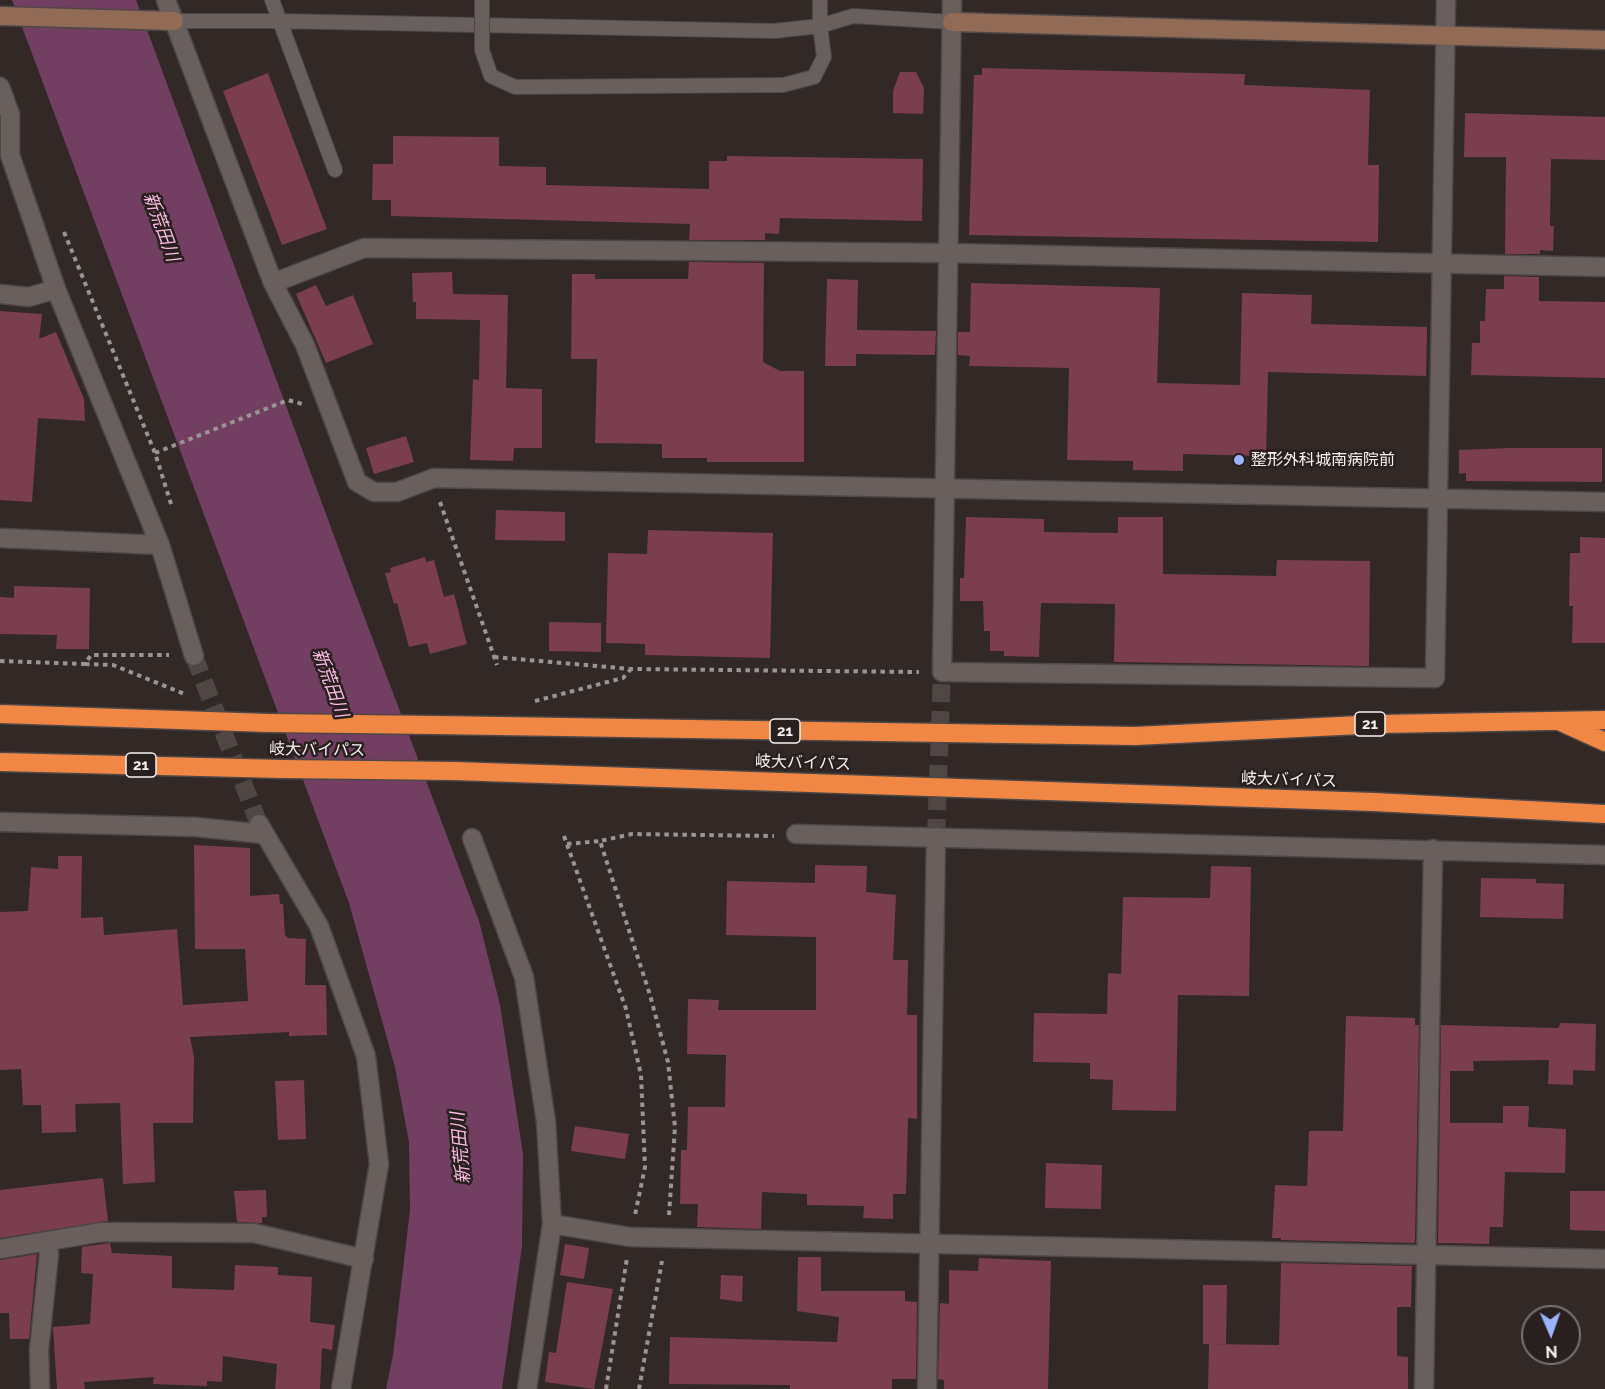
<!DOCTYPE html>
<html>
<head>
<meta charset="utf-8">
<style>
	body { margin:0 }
	#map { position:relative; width:1605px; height:1389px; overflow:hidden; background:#322927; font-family:Raleway,sans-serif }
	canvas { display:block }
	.north { position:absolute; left:1521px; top:1305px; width:60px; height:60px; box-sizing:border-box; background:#281f1e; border:2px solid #7b7372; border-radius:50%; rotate:178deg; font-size:16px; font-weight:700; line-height:24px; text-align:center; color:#f8f2f1 }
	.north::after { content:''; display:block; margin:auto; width:21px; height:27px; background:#9bb4fd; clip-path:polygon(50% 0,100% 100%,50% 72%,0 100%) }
</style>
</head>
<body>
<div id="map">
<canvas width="1605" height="1389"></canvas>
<div class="north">N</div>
</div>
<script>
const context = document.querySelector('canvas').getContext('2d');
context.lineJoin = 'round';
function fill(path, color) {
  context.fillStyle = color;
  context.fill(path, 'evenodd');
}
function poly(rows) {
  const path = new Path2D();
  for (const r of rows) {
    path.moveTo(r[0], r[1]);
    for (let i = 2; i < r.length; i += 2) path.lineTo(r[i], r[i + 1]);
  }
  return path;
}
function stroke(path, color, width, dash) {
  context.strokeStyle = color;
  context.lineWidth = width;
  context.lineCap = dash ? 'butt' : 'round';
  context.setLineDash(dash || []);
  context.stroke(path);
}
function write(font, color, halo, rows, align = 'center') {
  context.font = font + ' Raleway,"Noto Sans JP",sans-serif';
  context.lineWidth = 5;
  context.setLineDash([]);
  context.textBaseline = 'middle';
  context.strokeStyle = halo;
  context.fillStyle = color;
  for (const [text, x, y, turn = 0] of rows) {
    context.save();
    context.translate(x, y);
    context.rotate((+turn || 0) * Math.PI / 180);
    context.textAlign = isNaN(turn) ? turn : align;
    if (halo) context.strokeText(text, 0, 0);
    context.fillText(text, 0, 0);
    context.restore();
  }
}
fill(poly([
	[12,0,136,0,347,571,479,921,500,1005,523,1154,522,1246,502,1389,386,1389,393,1355,410,1210,409,1142,395,1067,349,903]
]), '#723f62');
fill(poly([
	[982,68,1245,74,1244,85,1370,90,1368,165,1379,165,1378,242,969,235,974,75,982,75],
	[900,72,916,72,924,88,923,114,893,113,893,91],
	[268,73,327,229,282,245,223,91],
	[1465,113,1605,117,1605,160,1551,159,1550,226,1554,226,1553,251,1540,250,1540,254,1505,254,1506,157,1464,157],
	[393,136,499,137,499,166,546,167,546,185,709,189,709,161,727,161,727,156,923,159,922,221,780,218,779,234,765,233,765,240,689,240,690,224,391,216,391,200,372,200,373,164,393,164],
	[689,262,764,263,763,362,780,371,804,371,804,462,707,462,707,458,662,458,662,444,595,443,597,359,571,359,572,274,595,274,595,279,688,279],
	[452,272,453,294,508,295,506,388,542,389,542,448,514,448,513,461,470,460,473,379,479,380,480,320,416,319,416,302,413,302,412,273],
	[1504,276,1539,277,1539,301,1605,302,1605,378,1471,375,1472,343,1480,343,1480,321,1485,321,1486,289,1504,289],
	[827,279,858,280,857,330,936,331,935,355,856,354,856,366,825,366],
	[971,283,1160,288,1157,383,1240,385,1242,293,1312,295,1311,324,1427,327,1426,376,1268,372,1266,456,1183,454,1183,471,1133,470,1133,461,1067,460,1069,368,969,366,970,356,958,355,958,332,970,332],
	[316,285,326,306,353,295,373,344,326,363,296,294],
	[0,311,42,314,39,339,56,332,84,399,85,421,38,418,32,502,0,500],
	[406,436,414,462,374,474,366,448],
	[1510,448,1602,448,1602,482,1466,481,1466,473,1459,474,1459,450],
	[496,510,565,512,565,541,495,540],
	[966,517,1044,519,1044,532,1118,533,1118,517,1163,517,1163,574,1276,576,1277,560,1370,561,1369,666,1114,662,1115,604,1041,603,1039,657,1004,656,1004,651,990,651,990,631,984,631,983,601,960,601,960,578,964,578],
	[648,530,773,533,770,658,645,655,645,644,606,643,608,553,647,554],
	[1580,537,1605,538,1605,643,1572,643,1573,606,1569,606,1570,553,1580,553],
	[425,557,426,562,434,560,444,597,454,594,467,644,430,654,427,643,409,647,397,603,394,604,385,573,391,572,390,568],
	[14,586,90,588,89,649,56,649,57,635,0,634,0,597,14,598],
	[549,622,601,623,601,652,549,651],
	[194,845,250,848,250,896,279,894,280,904,283,904,285,935,288,938,306,939,305,985,326,985,327,1035,289,1036,289,1032,190,1037,194,1057,193,1123,153,1123,155,1182,123,1184,120,1103,75,1104,76,1132,42,1133,41,1105,23,1105,21,1069,0,1070,0,912,28,911,31,867,58,869,58,856,82,856,81,918,103,917,104,935,177,929,183,1005,248,1001,245,949,195,949],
	[815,865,867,866,866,892,896,895,893,960,908,960,907,1015,917,1015,917,1119,908,1118,906,1194,893,1194,893,1219,863,1218,864,1206,807,1205,807,1194,762,1192,761,1229,697,1227,698,1204,680,1204,681,1150,687,1150,688,1107,725,1107,726,1055,687,1054,688,999,719,1000,718,1010,816,1010,816,937,726,935,727,881,815,883],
	[1211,866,1251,867,1249,996,1178,995,1176,1111,1112,1110,1113,1080,1090,1079,1090,1063,1033,1062,1034,1013,1107,1014,1108,973,1121,974,1123,897,1210,898],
	[1481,878,1536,879,1536,883,1564,884,1563,919,1480,917],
	[1346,1016,1415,1018,1415,1025,1419,1025,1415,1242,1413,1243,1281,1240,1281,1238,1272,1238,1275,1185,1307,1186,1309,1131,1343,1131],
	[1561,1023,1596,1024,1595,1071,1573,1070,1573,1085,1548,1084,1549,1060,1473,1061,1474,1071,1450,1071,1450,1123,1503,1123,1503,1106,1529,1106,1528,1127,1566,1129,1565,1173,1505,1172,1503,1227,1490,1227,1489,1244,1438,1243,1441,1025,1558,1028],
	[304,1080,306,1139,278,1140,275,1081],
	[575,1126,629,1134,625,1159,571,1151],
	[1046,1163,1102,1165,1101,1209,1045,1208],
	[103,1178,108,1221,0,1238,0,1190],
	[266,1190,267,1217,262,1217,262,1223,237,1222,234,1191],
	[1570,1191,1605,1191,1605,1231,1570,1230],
	[110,1243,112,1253,172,1256,172,1288,234,1290,235,1265,278,1267,278,1275,312,1277,310,1322,335,1325,332,1350,322,1348,320,1389,275,1389,277,1364,223,1356,222,1382,207,1381,207,1386,153,1384,154,1377,84,1382,85,1389,57,1389,53,1327,90,1324,93,1274,81,1273,82,1247],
	[565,1244,589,1248,584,1279,560,1275],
	[37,1254,29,1339,10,1339,9,1313,0,1313,0,1260],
	[798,1257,821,1257,821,1291,905,1291,905,1301,917,1302,916,1379,892,1379,892,1389,790,1389,790,1385,669,1384,670,1337,837,1342,839,1317,797,1311],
	[979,1258,1051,1261,1048,1389,944,1389,944,1380,938,1379,940,1303,949,1304,949,1270,978,1271],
	[1281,1263,1412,1266,1411,1307,1397,1307,1397,1356,1408,1357,1408,1389,1208,1389,1209,1344,1279,1345],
	[721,1275,743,1276,742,1302,720,1299],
	[567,1282,613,1289,594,1389,545,1382,549,1352,556,1353],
	[1203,1285,1227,1285,1226,1344,1203,1344]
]), '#7a3e4f');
stroke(poly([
	[194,656,259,824],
	[936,837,942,672]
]), '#504745', 18, [18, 9]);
const lane = poly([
	[272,0,335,170],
	[820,0,820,26,853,16,952,22],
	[174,21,277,21,774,31,820,26,824,57,814,77,783,85]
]);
const street = poly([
	[166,0,273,283,305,345,357,482,374,492,397,492,434,478,1605,502],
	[952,0,942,672,1435,678,1446,0],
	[0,87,10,114,10,155,56,289,160,545,194,656],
	[273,283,364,248,949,253,1605,267],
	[0,294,29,297,56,289],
	[0,538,160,545],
	[0,822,196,827,263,834],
	[259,824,319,926,366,1056,379,1164,341,1389],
	[796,834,1605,855],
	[472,838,524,977,546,1122,552,1224,527,1389],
	[552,1224,630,1237,1605,1259],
	[0,1249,102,1232,254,1233,364,1259],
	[40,1389,39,1350,49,1254,46,1241],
	[927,1389,936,837],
	[1424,1389,1433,849]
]);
const secondary = poly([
	[0,16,174,21],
	[952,22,1605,40]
]);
const highway = poly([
	[1561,722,1605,742],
	[268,723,435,725],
	[1135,736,1381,724,1605,720],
	[282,769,454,771],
	[1374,802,1605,814]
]);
stroke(lane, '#4f4746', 16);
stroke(street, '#4f4746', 21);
stroke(secondary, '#4f4746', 21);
stroke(highway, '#4f4746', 21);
stroke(poly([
	[64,232,155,453,172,507],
	[155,453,288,400,302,404],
	[440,502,497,665],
	[494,657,631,669,919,672],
	[0,661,85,664,91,655,169,655],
	[85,664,113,665,187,695],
	[535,701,623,678,631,669],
	[564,836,626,1009,641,1075,645,1167,635,1215],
	[567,844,600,841],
	[669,1215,675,1127,668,1062,650,995,600,841,632,834,774,836],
	[606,1389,627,1258],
	[639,1389,662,1261]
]), '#9c9493', 4, [4.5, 4.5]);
stroke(lane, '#695f5d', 14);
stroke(street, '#695f5d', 18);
stroke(secondary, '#926b56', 18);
stroke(highway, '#f08745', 18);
const laneBridge = poly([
	[482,0,482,50,491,76,515,87,783,85]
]);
const highwayBridge = poly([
	[0,714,268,723],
	[435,725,1135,736],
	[0,762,282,769],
	[454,771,1374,802]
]);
stroke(laneBridge, '#4f4746', 16, []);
stroke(highwayBridge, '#4f4746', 21, []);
stroke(laneBridge, '#695f5d', 14);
stroke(highwayBridge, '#f08745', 18);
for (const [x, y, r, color] of [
	[1239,460,6,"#9bb4fd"]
]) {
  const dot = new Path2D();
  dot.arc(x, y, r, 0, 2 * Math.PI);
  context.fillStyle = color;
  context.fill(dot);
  stroke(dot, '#281f1e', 2);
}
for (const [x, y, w] of [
	[1370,724,30],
	[785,731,30],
	[141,765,30]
]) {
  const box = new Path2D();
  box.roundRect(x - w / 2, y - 12, w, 24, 4.5);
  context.fillStyle = '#281f1e';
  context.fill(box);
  stroke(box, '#f8f2f1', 1.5);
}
write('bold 15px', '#f8f2f1', null, [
	["21",1370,724],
	["21",785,731],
	["21",141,765]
]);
write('16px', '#f8f2f1', '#281f1e', [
	["整形外科城南病院前",1251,460]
], 'left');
write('16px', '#f8f2f1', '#281f1e', [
	["岐大バイパス",317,750,1],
	["岐大バイパス",803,763,2],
	["岐大バイパス",1289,780,2]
]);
write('italic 18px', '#fdbce6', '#281f1e', [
	["新荒田川",161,227,70],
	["新荒田川",330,683,70],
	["新荒田川",461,1148,-95]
]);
</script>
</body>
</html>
